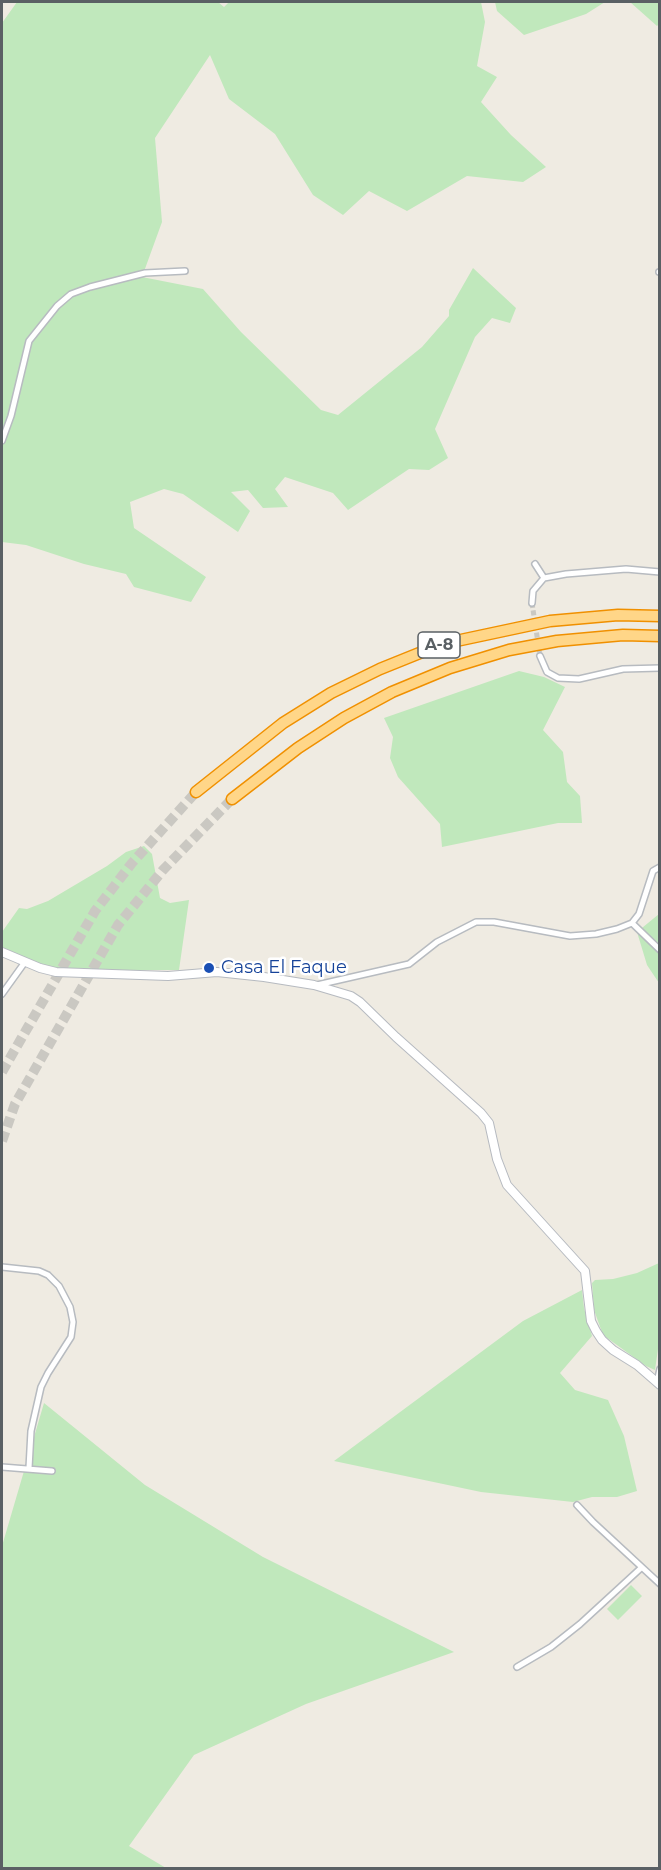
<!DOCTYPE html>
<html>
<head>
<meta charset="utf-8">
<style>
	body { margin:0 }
	#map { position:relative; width:661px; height:1870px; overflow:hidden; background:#efebe2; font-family:Montserrat,sans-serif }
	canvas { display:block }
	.frame { position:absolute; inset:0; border:3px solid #5a6064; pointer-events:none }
</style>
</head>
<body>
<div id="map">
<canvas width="661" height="1870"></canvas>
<div class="frame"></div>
</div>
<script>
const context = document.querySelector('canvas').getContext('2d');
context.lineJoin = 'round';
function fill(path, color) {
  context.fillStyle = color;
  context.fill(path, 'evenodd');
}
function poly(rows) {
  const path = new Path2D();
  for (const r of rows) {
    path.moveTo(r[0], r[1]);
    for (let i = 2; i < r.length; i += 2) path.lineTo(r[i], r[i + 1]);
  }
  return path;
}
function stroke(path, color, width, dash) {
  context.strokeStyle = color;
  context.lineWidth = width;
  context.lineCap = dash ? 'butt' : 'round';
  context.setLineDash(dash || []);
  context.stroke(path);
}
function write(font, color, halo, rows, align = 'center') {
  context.font = font + ' Montserrat,sans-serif';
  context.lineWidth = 5;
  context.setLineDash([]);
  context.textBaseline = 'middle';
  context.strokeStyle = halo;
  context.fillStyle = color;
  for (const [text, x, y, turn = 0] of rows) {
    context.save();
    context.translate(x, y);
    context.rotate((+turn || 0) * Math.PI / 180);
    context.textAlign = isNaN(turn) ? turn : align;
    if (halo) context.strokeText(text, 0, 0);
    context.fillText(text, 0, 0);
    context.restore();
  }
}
fill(poly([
	[17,2,218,2,224,7,229,2,481,2,485,22,477,66,497,77,481,102,511,135,546,167,523,182,467,176,407,211,369,191,343,215,313,195,275,134,229,99,210,55,155,138,162,222,142,277,203,289,241,332,321,410,338,415,422,347,449,316,449,310,473,268,516,308,510,323,492,318,475,337,435,429,448,458,429,470,409,469,348,510,333,493,285,477,275,489,288,507,263,508,248,490,231,492,250,511,238,532,183,494,164,489,130,502,134,528,206,577,191,602,134,587,126,574,84,564,26,545,2,542,2,23],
	[495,2,605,2,586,14,524,35,497,11],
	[630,2,659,2,659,24,657,26],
	[519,671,544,677,565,687,543,730,563,752,567,782,580,796,582,823,558,823,442,847,440,824,398,777,390,758,393,737,384,718],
	[144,846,152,854,160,898,170,903,189,900,179,970,96,970,57,968,37,963,2,947,2,932,19,908,27,909,48,901,107,866,126,852],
	[659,914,659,983,647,965,637,932],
	[659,1263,659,1342,655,1370,646,1366,603,1335,594,1310,592,1283,595,1280,613,1279,637,1273],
	[582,1290,584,1308,592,1336,560,1373,575,1390,608,1400,624,1436,637,1491,617,1497,592,1497,573,1502,481,1492,334,1461,523,1321],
	[44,1403,145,1485,263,1557,454,1652,306,1704,194,1755,129,1846,166,1868,2,1868,2,1546],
	[631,1585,642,1596,618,1620,607,1609]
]), '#c0e8bc');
stroke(poly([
	[532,603,540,656]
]), '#cac8c2', 5, [5, 2.5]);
stroke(poly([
	[2,1072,95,911,132,863,196,792],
	[2,1141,15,1104,118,925,163,870,232,799]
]), '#cac8c2', 10, [10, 5]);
const street = poly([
	[659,272,660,272],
	[2,441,11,416,29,341,57,306,71,294,90,287,145,273,185,271],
	[535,564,544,578],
	[532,603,533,591,544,578,566,574,626,569,660,572],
	[540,656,547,672,558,678,579,679,623,669,660,668],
	[632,923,660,950],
	[317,985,409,964,437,942,476,922,494,922,570,936,596,934,617,929,632,923,639,914,653,871,660,867],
	[2,994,25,962],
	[2,1267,39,1271,48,1275,59,1286,70,1307,73,1322,71,1337,48,1373,41,1387,31,1431,29,1468],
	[657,1382,660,1369],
	[2,1467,52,1471],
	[577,1505,593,1522,660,1584],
	[517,1667,551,1647,580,1624,641,1568]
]);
const secondary = poly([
	[2,952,40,968,56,972,168,976,217,972,264,977,314,985,351,996,360,1002,396,1037,481,1113,489,1123,497,1159,507,1185,585,1271,591,1321,596,1331,602,1340,613,1350,637,1365,660,1385]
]);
const highway = poly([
	[196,792,283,723,331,693,380,669,442,644,550,621,618,615,660,616],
	[232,799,298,748,344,718,392,692,450,668,509,650,557,641,623,635,660,636]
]);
stroke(street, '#b7bbc0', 8);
stroke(secondary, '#b6bac0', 10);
stroke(highway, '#f09000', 13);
stroke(street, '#fff', 5);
stroke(secondary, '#fff', 8);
stroke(highway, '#ffd688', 10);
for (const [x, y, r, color] of [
	[209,968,6,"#1a4fb4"]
]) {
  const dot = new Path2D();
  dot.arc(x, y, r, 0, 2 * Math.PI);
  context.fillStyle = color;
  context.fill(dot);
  stroke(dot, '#fff', 2);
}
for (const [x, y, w] of [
	[439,645,42]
]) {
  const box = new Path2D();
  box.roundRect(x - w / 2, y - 13, w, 26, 4.5);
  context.fillStyle = '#fff';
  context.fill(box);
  stroke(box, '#5a6064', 1.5);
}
write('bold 16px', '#5a6064', null, [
	["A-8",439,645]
]);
write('18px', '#164399', '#fff', [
	["Casa El Faque",221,968]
], 'left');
</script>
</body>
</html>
